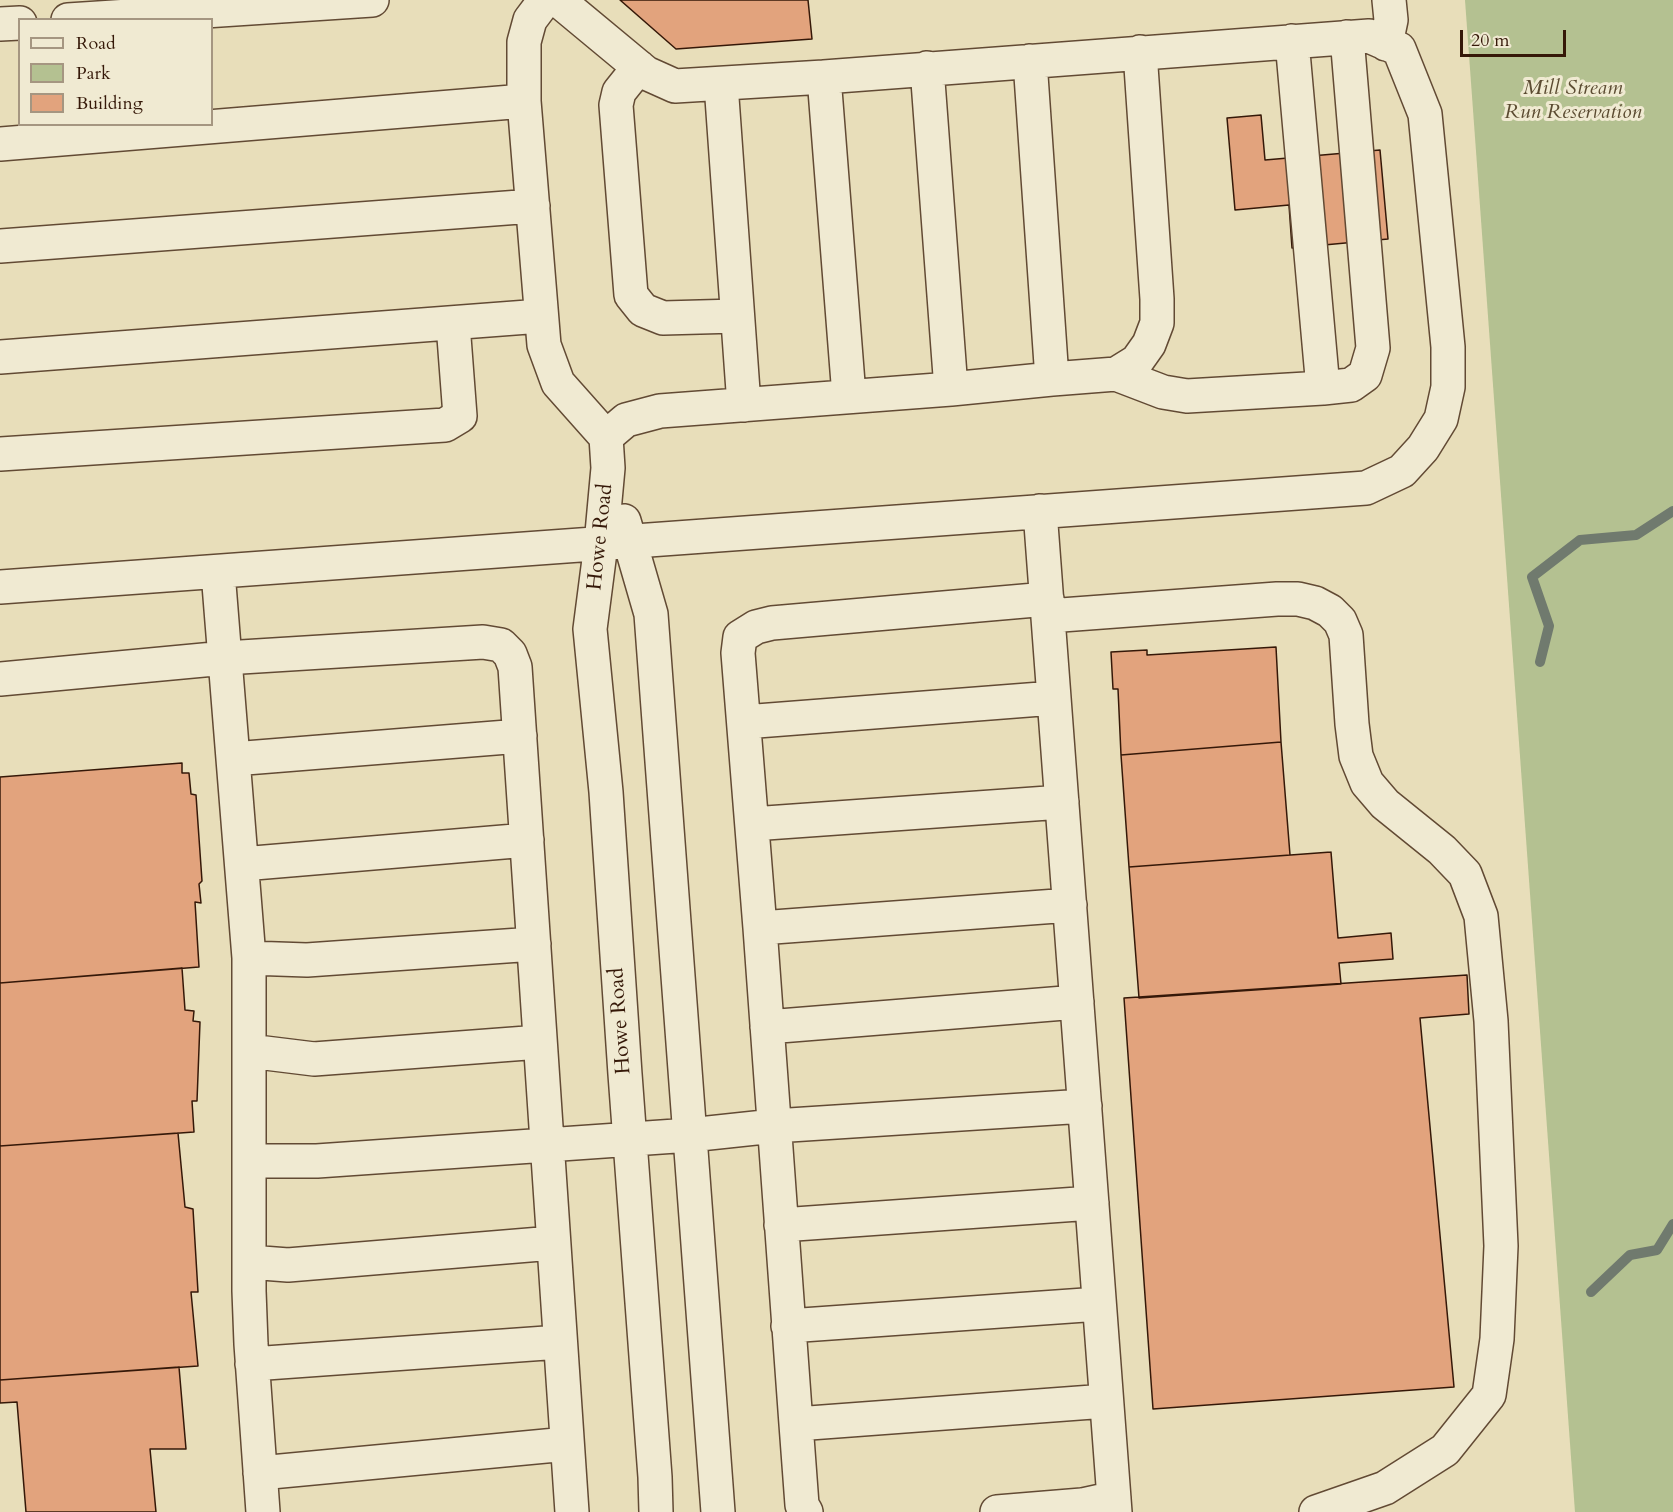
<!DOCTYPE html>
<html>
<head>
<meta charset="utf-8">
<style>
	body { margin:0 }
	#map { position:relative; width:1673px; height:1512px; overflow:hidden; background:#e8deba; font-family:Cardo,serif }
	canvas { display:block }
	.legend { position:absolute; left:18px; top:18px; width:195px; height:108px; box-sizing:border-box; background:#f0ead2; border:2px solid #a59681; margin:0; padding:8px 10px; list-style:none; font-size:18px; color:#351808 }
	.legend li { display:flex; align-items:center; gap:12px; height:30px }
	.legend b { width:30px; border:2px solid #a59681 }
	.scale { position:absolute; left:1460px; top:30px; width:106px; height:27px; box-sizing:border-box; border:3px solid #351808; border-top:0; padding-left:8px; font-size:18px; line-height:21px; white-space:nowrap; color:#351808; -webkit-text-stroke:4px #f0ead2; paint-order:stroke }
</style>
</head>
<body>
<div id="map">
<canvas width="1673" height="1512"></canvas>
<ul class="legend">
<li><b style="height:8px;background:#f0ead2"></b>Road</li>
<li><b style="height:16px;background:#b4c191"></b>Park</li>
<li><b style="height:16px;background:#e2a37d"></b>Building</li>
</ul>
<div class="scale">20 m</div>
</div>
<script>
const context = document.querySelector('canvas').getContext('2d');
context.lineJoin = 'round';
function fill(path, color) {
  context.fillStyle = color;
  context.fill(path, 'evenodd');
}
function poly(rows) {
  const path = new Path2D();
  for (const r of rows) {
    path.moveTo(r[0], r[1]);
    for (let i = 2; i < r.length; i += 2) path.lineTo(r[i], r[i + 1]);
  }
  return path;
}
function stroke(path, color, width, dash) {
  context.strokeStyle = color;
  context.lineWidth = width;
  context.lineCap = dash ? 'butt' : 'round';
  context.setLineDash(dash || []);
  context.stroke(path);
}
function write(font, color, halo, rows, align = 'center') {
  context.font = font + ' Cardo,serif';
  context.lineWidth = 6;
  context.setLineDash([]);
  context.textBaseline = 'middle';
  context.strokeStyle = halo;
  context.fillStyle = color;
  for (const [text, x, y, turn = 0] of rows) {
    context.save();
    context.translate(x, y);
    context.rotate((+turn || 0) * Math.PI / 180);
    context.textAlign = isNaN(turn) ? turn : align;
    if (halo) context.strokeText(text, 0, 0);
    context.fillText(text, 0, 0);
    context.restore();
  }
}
fill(poly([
	[1465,0,1673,0,1673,1512,1575,1512]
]), '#b4c191');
stroke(poly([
	[1540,662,1549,626,1532,577,1580,540,1636,535,1673,511],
	[1591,1292,1630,1255,1657,1250,1673,1224]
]), '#707a6e', 10);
const building = poly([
	[620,0,808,0,812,39,676,49,620,0],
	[1261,115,1265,160,1380,150,1388,239,1292,248,1289,205,1235,210,1227,118,1261,115],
	[1276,647,1281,742,1121,755,1118,689,1113,689,1111,652,1147,650,1147,655,1276,647],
	[1281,742,1290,855,1129,867,1121,755,1281,742],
	[182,763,182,773,189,773,191,794,196,795,202,881,199,884,201,903,195,902,199,967,0,983,0,777,182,763],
	[1331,852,1338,938,1391,933,1393,959,1339,963,1341,984,1139,998,1129,867,1331,852],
	[182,968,185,1010,194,1011,193,1021,200,1022,197,1101,192,1101,194,1132,0,1146,0,983,182,968],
	[1467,975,1469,1014,1420,1018,1454,1387,1153,1409,1124,998,1467,975],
	[178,1133,185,1207,193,1209,198,1292,191,1292,198,1366,0,1380,0,1146,178,1133],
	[179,1367,186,1449,150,1449,156,1512,26,1512,17,1402,0,1403,0,1380,179,1367]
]);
fill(building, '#e2a37d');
stroke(building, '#351808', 1.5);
const minor = poly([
	[545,0,530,20,524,42,524,101,544,345,558,383,606,437],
	[68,20,372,0],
	[0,24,20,23],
	[1292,41,1323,388],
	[1386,44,1391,20,1389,0],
	[1030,61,1052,379],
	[639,67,619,92,616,105,631,295,643,310,663,318,737,316],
	[927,68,951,389],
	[824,77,849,396],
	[721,84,744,405],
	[0,144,524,101],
	[0,246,533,206],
	[0,357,541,316],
	[1116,374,1137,361,1149,344,1157,323,1157,299,1140,52],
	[0,454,445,425,460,416,453,324],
	[1040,511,1115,1512],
	[624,521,651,614,718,1512],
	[218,572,249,958,249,1291,251,1344,263,1512],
	[0,587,1366,488,1402,471,1423,448,1441,419,1448,387,1448,347,1425,114,1399,49,1369,36,824,77,675,86,646,73,558,0],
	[1048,616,1277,599,1298,599,1315,603,1330,611,1340,621,1346,635,1352,724,1356,756,1367,783,1385,804,1442,850,1465,874,1481,916,1491,1021,1501,1246,1497,1339,1489,1395,1445,1450,1385,1488,1316,1512],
	[0,679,225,658,483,642,501,645,510,654,515,667,572,1512],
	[744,722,1054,698],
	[233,759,520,736],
	[752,824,1062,802],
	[242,864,527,840],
	[760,928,1070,905],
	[249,958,307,960,534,944],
	[767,1027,1077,1002],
	[249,1051,314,1059,540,1042],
	[249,1161,317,1161,690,1135,774,1126,1085,1106],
	[781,1225,1092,1203],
	[249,1262,288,1265,553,1243],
	[788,1326,1099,1304],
	[252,1364,560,1342],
	[796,1424,1106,1401],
	[260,1473,567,1444],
	[656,1512,655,1477,625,1074,606,792,590,629,601,544,608,468,606,437,626,420,660,411,951,389,1052,379,1116,374,1163,392,1187,396,1323,388,1351,385,1365,375,1373,348,1347,37],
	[806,1512,802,1505,796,1424,760,928,738,653,740,637,756,627,772,623,1047,599],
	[997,1512,1082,1505,1114,1498]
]);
stroke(minor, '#624a34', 36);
stroke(minor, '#f0ead2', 33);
write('italic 21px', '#5b4b31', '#f0ead2', [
	["Mill Stream",1573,89],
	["Run Reservation",1573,113]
]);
write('21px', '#351808', '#f0ead2', [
	["Howe Road",601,537,-84],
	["Howe Road",621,1021,-94]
]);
</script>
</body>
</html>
